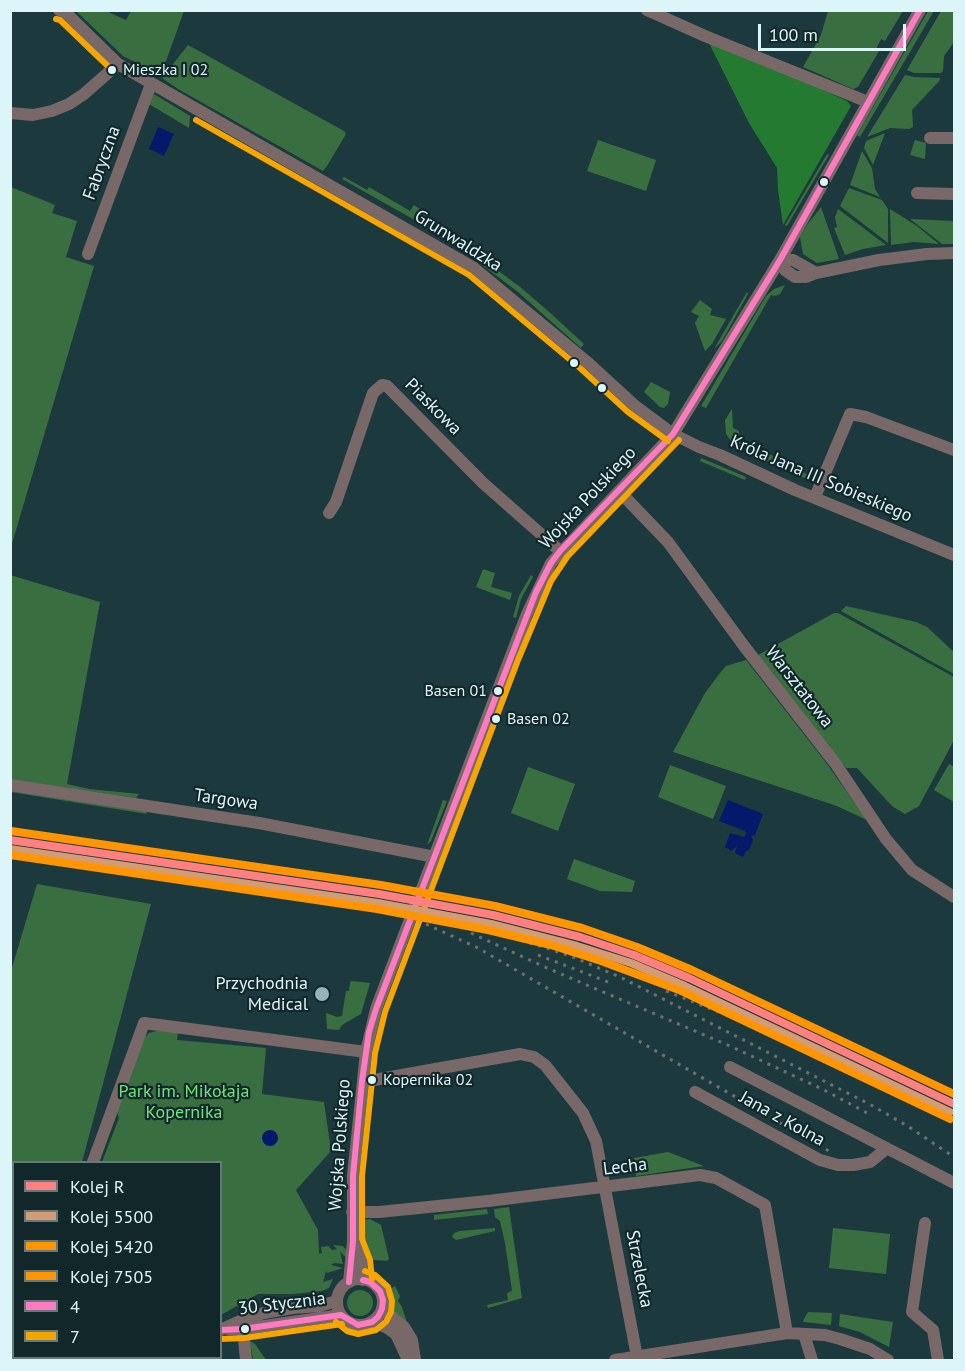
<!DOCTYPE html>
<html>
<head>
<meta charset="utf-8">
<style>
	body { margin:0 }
	#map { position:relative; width:965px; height:1371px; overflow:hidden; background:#1c3a3d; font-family:"PT Sans",sans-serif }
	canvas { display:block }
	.frame { position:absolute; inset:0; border:12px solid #dcf5f8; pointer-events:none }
	.legend { position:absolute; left:12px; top:1161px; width:210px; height:198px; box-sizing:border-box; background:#12272a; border:2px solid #63797c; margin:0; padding:8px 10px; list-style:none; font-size:18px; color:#dcf5f8 }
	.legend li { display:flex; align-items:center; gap:12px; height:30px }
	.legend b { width:30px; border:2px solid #63797c }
	.scale { position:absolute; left:758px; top:24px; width:148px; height:27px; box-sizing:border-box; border:3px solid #dcf5f8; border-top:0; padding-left:8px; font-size:18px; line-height:21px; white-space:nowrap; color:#dcf5f8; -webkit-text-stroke:4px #12272a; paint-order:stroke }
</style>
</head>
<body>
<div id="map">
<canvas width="965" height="1371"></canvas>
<div class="frame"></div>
<ul class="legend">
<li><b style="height:8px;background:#ff8080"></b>Kolej R</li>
<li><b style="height:8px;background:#d39c74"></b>Kolej 5500</li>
<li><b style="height:8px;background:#ff9500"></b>Kolej 5420</li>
<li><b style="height:8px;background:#ff9500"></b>Kolej 7505</li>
<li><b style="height:8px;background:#fe7ac1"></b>4</li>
<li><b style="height:8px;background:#f7a600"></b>7</li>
</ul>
<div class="scale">100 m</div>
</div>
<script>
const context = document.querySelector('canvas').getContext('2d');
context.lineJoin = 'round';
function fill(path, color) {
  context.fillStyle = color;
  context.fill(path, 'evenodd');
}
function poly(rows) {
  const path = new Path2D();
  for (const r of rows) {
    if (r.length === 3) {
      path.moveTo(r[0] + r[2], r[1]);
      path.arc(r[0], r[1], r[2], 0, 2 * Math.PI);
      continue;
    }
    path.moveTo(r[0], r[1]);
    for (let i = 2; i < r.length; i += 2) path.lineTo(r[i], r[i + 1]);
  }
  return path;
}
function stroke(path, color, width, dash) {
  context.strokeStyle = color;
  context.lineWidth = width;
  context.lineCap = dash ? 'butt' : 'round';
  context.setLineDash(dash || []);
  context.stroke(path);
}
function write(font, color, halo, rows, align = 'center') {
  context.font = font + ' "PT Sans",sans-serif';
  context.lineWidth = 4.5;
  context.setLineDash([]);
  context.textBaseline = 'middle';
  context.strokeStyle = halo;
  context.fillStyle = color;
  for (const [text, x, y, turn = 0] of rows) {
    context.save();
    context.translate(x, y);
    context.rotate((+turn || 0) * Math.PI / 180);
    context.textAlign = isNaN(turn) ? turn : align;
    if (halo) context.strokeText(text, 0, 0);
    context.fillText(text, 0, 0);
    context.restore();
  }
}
fill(poly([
	[76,11,106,11,126,20,131,11,184,11,161,75,123,56],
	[828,11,903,11,885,41,881,39,876,49,879,51,858,87,853,89,803,67,821,35],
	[928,11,934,11,860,137,857,135],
	[941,11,954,11,954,42,944,56,943,71,941,73,914,73,907,70],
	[69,28,102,60,102,62,100,63,67,30],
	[188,45,344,131,346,134,327,166,323,171,178,89,162,78],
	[905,75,914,77,940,78,940,80,912,110,913,127,909,129,890,128,867,137],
	[154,94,190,116,189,128,149,104,151,96],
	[208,126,350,207,351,209,206,127],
	[885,133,873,165,864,148,866,141],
	[598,140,656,160,646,191,587,171],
	[915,140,926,143,925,159,910,155],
	[862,151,872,168,875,189,880,197,850,185],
	[827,154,829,155,787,226,785,225],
	[344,177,367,190,369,187,410,211,414,205,454,234,451,238,445,233,443,236,342,179],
	[11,187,55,205,52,213,77,221,66,257,94,266,11,547],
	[849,188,882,200,888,209,888,243,840,206],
	[821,207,839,259,817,263,803,254,800,237,807,225],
	[838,209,886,245,863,249,845,255,834,228,837,227,835,217],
	[890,209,917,226,939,244,914,242,891,245],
	[910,219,954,221,954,244,942,244],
	[480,257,520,287,547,310,584,344,581,348,518,292,477,261],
	[785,285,780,294,775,296,771,295,706,408,701,406,766,296,774,289],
	[747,292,748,294,722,341,714,349],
	[700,300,712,309,710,315,726,319,712,344,705,351,695,323,699,316,691,312],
	[651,382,670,392,668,404,664,408,660,407,644,392],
	[732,409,733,428,739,431,739,438,749,444,737,445,731,441,726,434,725,420],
	[739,448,758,448,812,477,807,479],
	[701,458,746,477,745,480,700,461],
	[617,504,587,533,560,566,549,583,523,649,521,648,547,585,559,565,576,544],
	[483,569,495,573,491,587,512,593,510,600,476,587],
	[10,575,100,602,67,784,89,789,139,794,136,798,11,780],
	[531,575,533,577,521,599,516,618,513,617,519,596],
	[846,606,916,622,927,627,954,652,954,674,841,611],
	[834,613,838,613,954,677,954,740,919,806,905,814,892,806,857,768,846,768,758,655],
	[746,660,824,760,867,820,837,806,673,752,705,693,720,673,726,666],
	[949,764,954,767,954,802,934,790],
	[670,765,726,786,713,819,658,797],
	[528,767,575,784,558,831,511,813],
	[11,790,146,811,147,814,11,792],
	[443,800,447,801,431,841,427,845],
	[574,859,635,881,632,892,600,891,567,879],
	[37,884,151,904,82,1162,14,1162,13,1303,10,1301,11,971],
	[352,981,370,983,361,1014,342,1025,339,1030,327,1029,326,1013,337,1017,342,1016,346,991,349,991,350,982],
	[160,1030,178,1031,177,1040,266,1048,262,1094,324,1102,331,1151,296,1190,318,1230,319,1254,322,1253,321,1247,328,1246,332,1250,337,1249,333,1245,343,1246,348,1252,348,1259,340,1252,343,1264,334,1263,331,1265,343,1268,327,1273,326,1271,323,1282,333,1279,329,1288,322,1291,293,1294,258,1294,221,1315,220,1162,102,1162,119,1118,117,1113,140,1042,149,1033],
	[668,1152,704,1166,636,1176,634,1158],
	[509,1207,522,1298,488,1308,487,1305,508,1300,507,1293,512,1291,505,1243,500,1221,495,1217,494,1209],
	[487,1209,488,1214,434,1220,434,1215],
	[370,1219,381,1225,389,1259,387,1261,363,1259,357,1231,363,1220],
	[495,1228,495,1231,456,1240,452,1237,454,1233,460,1231],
	[833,1228,890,1234,886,1274,829,1268],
	[395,1286,400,1296,398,1301,402,1307,407,1323,391,1310,388,1305,386,1291],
	[360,1303,13],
	[808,1312,832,1313,831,1325,804,1322,803,1321],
	[840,1314,893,1322,889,1347,860,1332,839,1326],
	[250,1341,255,1344,266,1360,253,1360]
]), '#396f40');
fill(poly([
	[709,43,808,83,847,101,851,106,783,225,778,190,777,168,749,123]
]), '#247a30');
fill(poly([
	[158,127,174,134,164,156,149,149],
	[728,800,763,814,755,835,751,836,753,840,749,850,746,851,743,857,735,853,737,846,731,851,725,847,730,833,744,837,746,834,745,831,719,821],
	[270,1138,8]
]), '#04196a');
stroke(poly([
	[59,10,65,12,118,64,474,268,586,361,634,405,673,434,699,447,720,455,795,490,954,555],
	[647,10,705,36,868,102],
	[10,113,33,115,52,111,69,104,84,94,118,64],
	[930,138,954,138],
	[917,193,954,194],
	[88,254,151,84],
	[780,260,785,270,795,277,806,277,816,273,879,260,927,254,954,253],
	[780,260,793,260,816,273],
	[619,491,668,542,744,646,835,763,886,839,912,870,954,897],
	[815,497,850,414,866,417,954,450],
	[329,513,336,502,373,393,382,385,387,386,483,483,560,551],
	[10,785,259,823,435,857],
	[428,873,527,614,551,563,673,434,780,260,920,10],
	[730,1067,954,1183],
	[374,1080,520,1054,534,1057,545,1065,583,1113,596,1141,637,1357],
	[695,1092,820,1160,838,1165,853,1165,870,1162,886,1149],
	[93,1162,144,1023,366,1052],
	[352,1212,379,1212,488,1201,700,1175,716,1178,765,1205,787,1333],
	[925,1223,912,1312,933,1330,938,1360],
	[355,1246,361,1262,363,1280],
	[360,1302,23],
	[349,1282,353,1241,353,1176,366,1052,376,1009,401,943],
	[382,1309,404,1327,412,1340,415,1360],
	[10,1316,14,1318],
	[372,1322,386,1327,396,1334,408,1360],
	[228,1329,243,1329,341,1315],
	[243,1329,246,1360],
	[220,1330,247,1318,264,1313,293,1308,319,1306,337,1301],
	[804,1334,812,1360],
	[146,1358,146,1360],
	[615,1360,787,1333,825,1335,840,1339,870,1349,888,1360]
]), '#796868', 12);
stroke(poly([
	[10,853,347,902,380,908,415,919,476,947,829,1151],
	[425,916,479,928,546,948,573,957,622,978,871,1105,906,1125,954,1157],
	[471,933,547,968,730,1046,824,1090,869,1114],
	[538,955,611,983],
	[666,991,776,1035,901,1093],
	[894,1090,925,1105,954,1122]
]), '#6e6f6f', 3, [3, 6]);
stroke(poly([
	[401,943,428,873]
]), '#796868', 12);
stroke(poly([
	[349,1282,353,1241,353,1176,362,1081,369,1032,376,1009,536,592,551,563,560,551,673,434,780,260,920,10],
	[341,1315,358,1325,372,1322,378,1317,382,1309,383,1300,380,1291,370,1282,363,1280],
	[220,1330,243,1329,341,1315]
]), '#fe7ac1', 6);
stroke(poly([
	[56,19,60,20,112,70],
	[196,120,469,275,580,368,628,412,668,441],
	[372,1279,370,1260,362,1239,362,1176,375,1053,385,1012,518,660,551,581,567,557,679,440],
	[336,1322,347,1331,358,1334,376,1330,386,1322,391,1312,392,1301,388,1287,375,1275,365,1271],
	[220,1339,244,1338,342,1324]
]), '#f7a600', 6);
stroke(poly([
	[10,840,379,894,493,915,580,937,634,955,689,978,954,1104]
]), '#ff8080', 8);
stroke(poly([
	[10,849,378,903,491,924,577,946,631,963,685,986,950,1112]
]), '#d39c74', 8);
stroke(poly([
	[11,831,381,885,495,906,582,928,637,947,692,970,954,1094]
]), '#ff9500', 8);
stroke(poly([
	[10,855,377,909,488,930,551,945,601,961,679,990,950,1119]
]), '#ff9500', 8);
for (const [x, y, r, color] of [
	[112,70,5,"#dcf5f8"],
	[824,182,5,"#dcf5f8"],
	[574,363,5,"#dcf5f8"],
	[602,388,5,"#dcf5f8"],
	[498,691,5,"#dcf5f8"],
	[496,719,5,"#dcf5f8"],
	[322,994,8,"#99b4b7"],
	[372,1080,5,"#dcf5f8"],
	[245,1329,5,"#dcf5f8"]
]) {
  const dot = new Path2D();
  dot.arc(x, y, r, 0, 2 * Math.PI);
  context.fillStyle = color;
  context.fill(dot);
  stroke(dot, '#12272a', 2);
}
write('16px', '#dcf5f8', '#12272a', [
	["Mieszka I 02",123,70],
	["Basen 01",487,691,"right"],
	["Basen 02",507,719],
	["Kopernika 02",383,1080]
], 'left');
write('18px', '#dcf5f8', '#12272a', [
	["Fabryczna",102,163,-70],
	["Grunwaldzka",458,241,32],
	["Piaskowa",433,407,45],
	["Króla Jana III Sobieskiego",821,479,23],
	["Wojska Polskiego",588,498,-47],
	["Warsztatowa",799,687,52],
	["Targowa",226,800,8],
	["Jana z Kolna",782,1119,29],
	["Wojska Polskiego",340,1145,-86],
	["Lecha",625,1167,-7],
	["Strzelecka",639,1269,79],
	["30 Stycznia",282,1304,-7]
]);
write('18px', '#dcf5f8', '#12272a', [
	["Przychodnia",308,984],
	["Medical",308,1005]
], 'right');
write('18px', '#72e477', '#12272a', [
	["Park im. Mikołaja",184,1092],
	["Kopernika",184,1113]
]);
</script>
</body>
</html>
